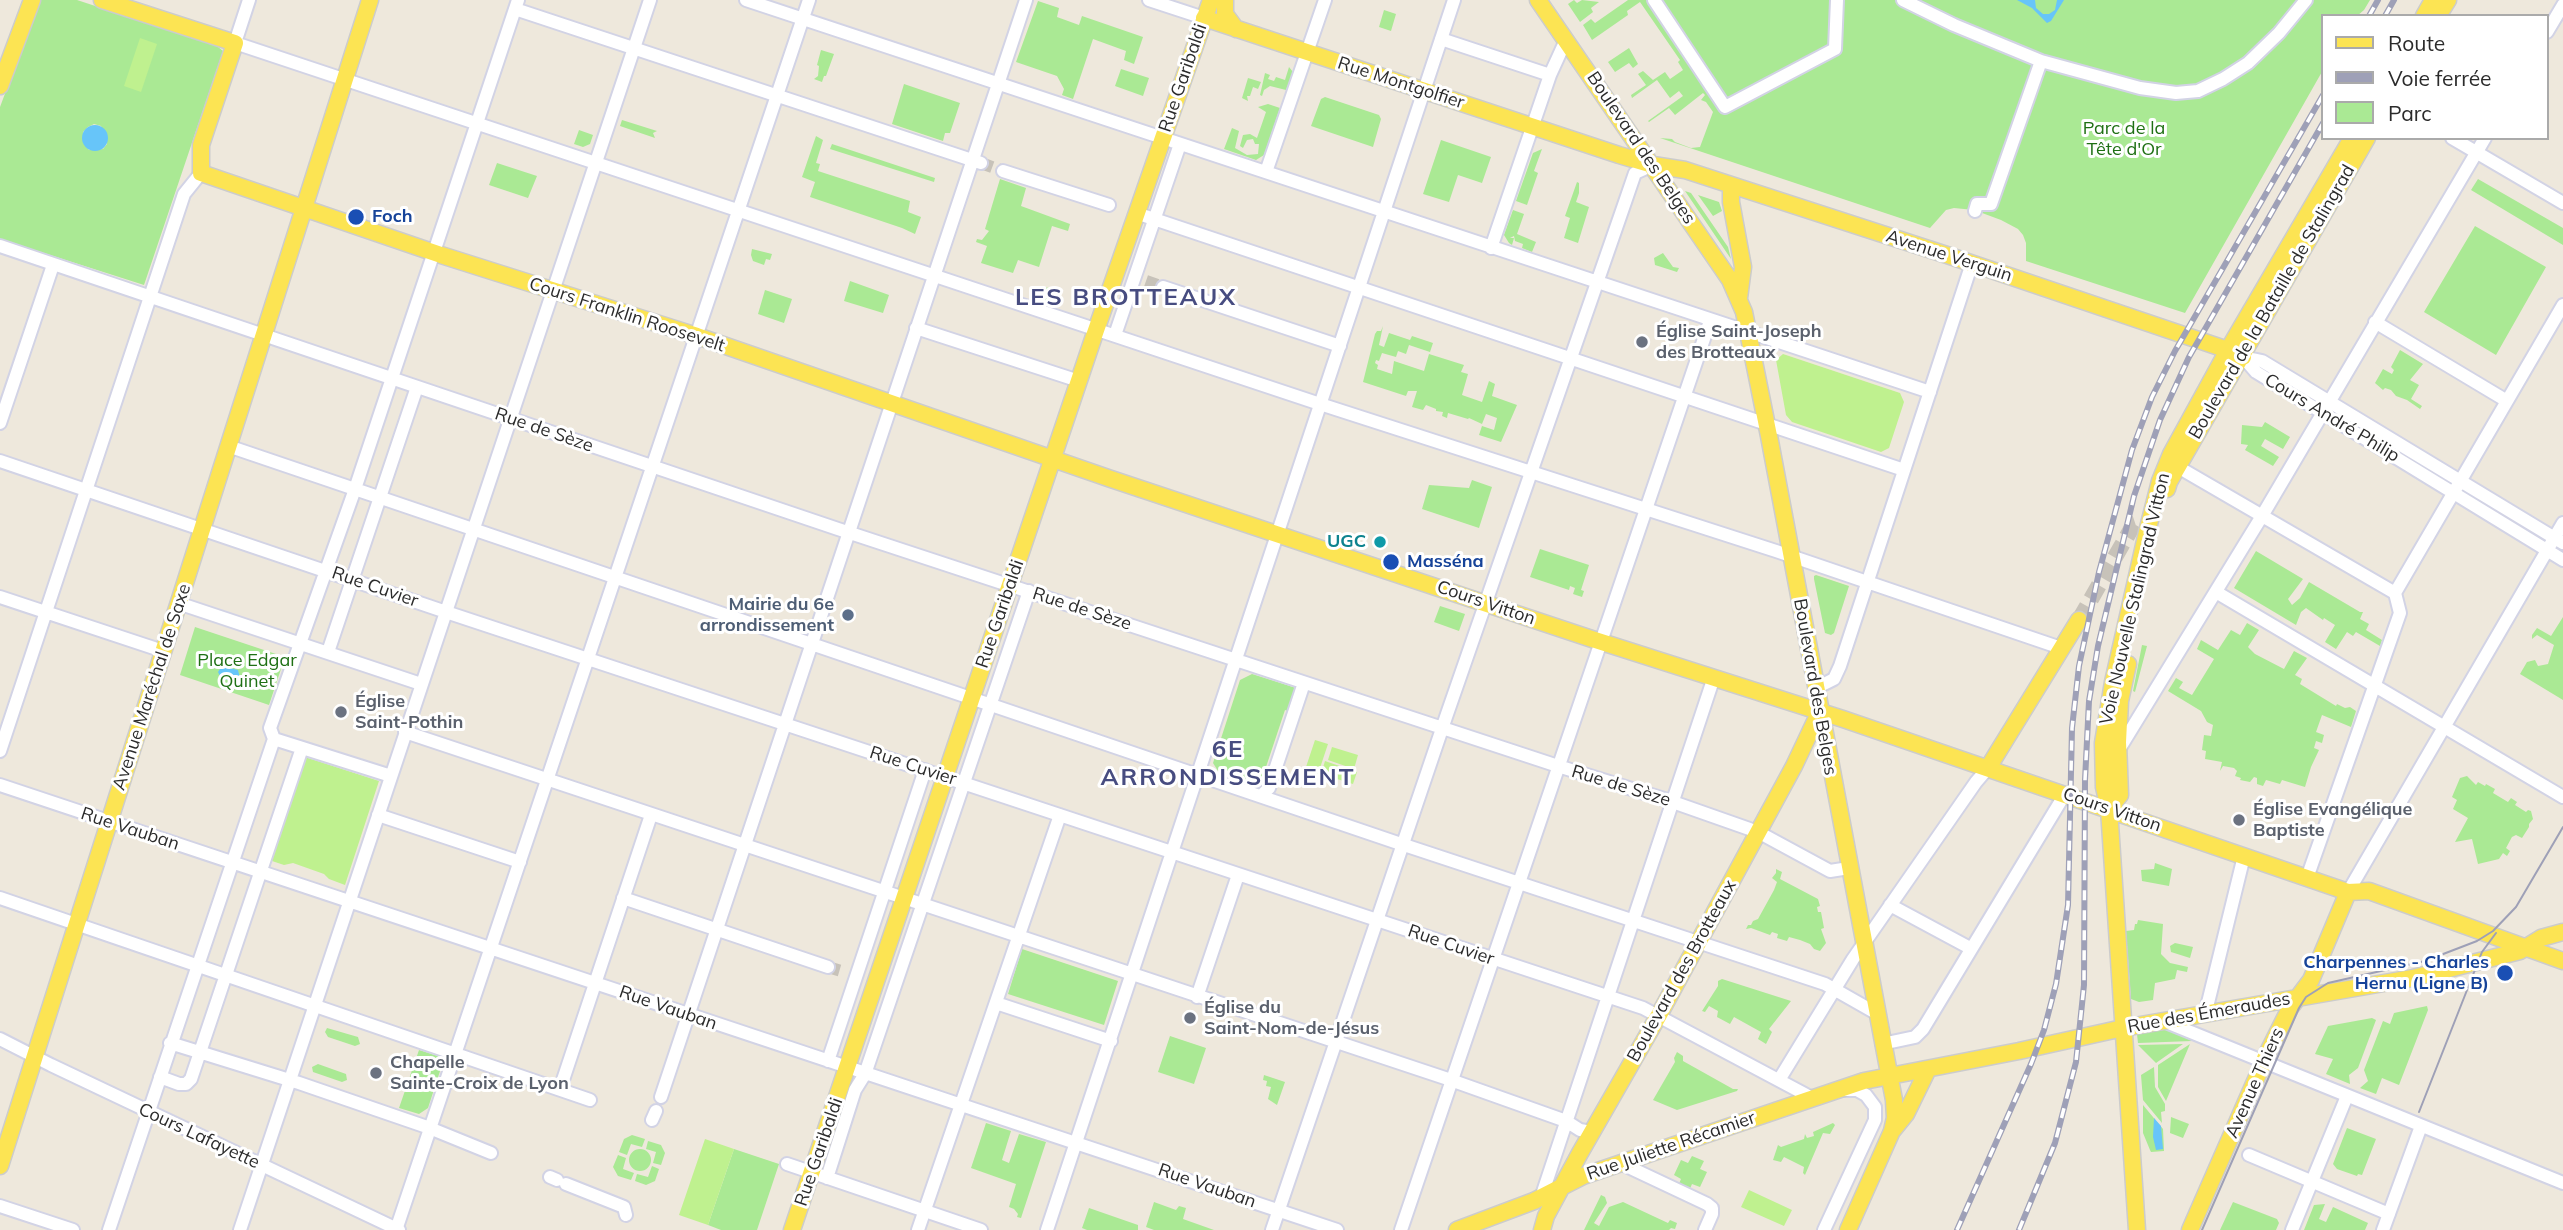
<!DOCTYPE html>
<html>
<head>
<meta charset="utf-8">
<style>
	body { margin:0 }
	#map { position:relative; width:2563px; height:1230px; overflow:hidden; background:#eee8dc; font-family:Mulish,sans-serif }
	canvas { display:block }
	.legend { position:absolute; left:2321px; top:14px; width:228px; height:126px; box-sizing:border-box; background:#fff; border:2px solid #aaa; margin:0; padding:9px 12px; list-style:none; font-size:21px; color:#2b2b2b }
	.legend li { display:flex; align-items:center; gap:14px; height:35px }
	.legend b { width:35px; border:2px solid #aaa }
</style>
</head>
<body>
<div id="map">
<canvas width="2563" height="1230"></canvas>
<ul class="legend">
<li><b style="height:9px;background:#fce453"></b>Route</li>
<li><b style="height:9px;background:#9ea0b7"></b>Voie ferrée</li>
<li><b style="height:19px;background:#aae994"></b>Parc</li>
</ul>
</div>
<script>
const context = document.querySelector('canvas').getContext('2d');
context.lineJoin = 'round';
function fill(path, color) {
  context.fillStyle = color;
  context.fill(path, 'evenodd');
}
function poly(rows) {
  const path = new Path2D();
  for (const r of rows) {
    if (r.length === 3) {
      path.moveTo(r[0] + r[2], r[1]);
      path.arc(r[0], r[1], r[2], 0, 2 * Math.PI);
      continue;
    }
    path.moveTo(r[0], r[1]);
    for (let i = 2; i < r.length; i += 2) path.lineTo(r[i], r[i + 1]);
  }
  return path;
}
function stroke(path, color, width, dash) {
  context.strokeStyle = color;
  context.lineWidth = width;
  context.lineCap = dash ? 'butt' : 'round';
  context.setLineDash(dash || []);
  context.stroke(path);
}
function write(font, color, halo, rows, align = 'center') {
  context.font = font + ' Mulish,sans-serif';
  context.lineWidth = 6;
  context.setLineDash([]);
  context.textBaseline = 'middle';
  context.strokeStyle = halo;
  context.fillStyle = color;
  for (const [text, x, y, turn = 0] of rows) {
    context.save();
    context.translate(x, y);
    context.rotate((+turn || 0) * Math.PI / 180);
    context.textAlign = isNaN(turn) ? turn : align;
    if (halo) context.strokeText(text, 0, 0);
    context.fillText(text, 0, 0);
    context.restore();
  }
}
fill(poly([
	[40,0,77,0,217,46,223,51,144,285,0,239,0,107],
	[94,124,101,126,107,144,103,149,89,150,83,142,83,132,88,127],
	[1574,0,1577,3,1582,0,1599,2,1591,8,1593,12,1580,22,1568,4],
	[1628,0,2370,0,2364,10,2357,16,2323,16,2323,70,2185,313,2026,261,2026,243,2023,235,2018,229,2001,220,1974,210,1954,208,1946,210,1930,228,1660,138,1672,139,1675,142,1691,148,1700,147,1713,112,1706,102,1701,100,1705,95,1703,93,1675,115,1669,108,1649,122,1648,121,1683,96,1679,91,1670,98,1657,80,1632,98,1631,95,1646,85,1638,74,1643,71,1653,80,1665,72,1670,79,1683,70,1678,62,1680,60,1640,2,1627,11,1628,15,1592,40,1583,25,1591,19,1595,23],
	[1038,1,1059,8,1057,17,1079,25,1082,16,1143,37,1134,64,1124,60,1126,51,1093,39,1073,99,1062,95,1064,89,1057,76,1016,62],
	[1384,10,1396,14,1391,31,1379,27],
	[1629,48,1638,64,1633,68,1629,63,1615,72,1608,62],
	[821,50,834,54,826,76,824,76,822,82,814,79,818,76,819,66,817,65],
	[1289,67,1293,72,1286,90,1270,86,1264,90,1262,96,1260,95,1265,73,1270,75,1268,79,1274,81,1276,77,1285,80],
	[1121,69,1149,78,1143,96,1115,86],
	[1248,78,1261,82,1258,89,1253,87,1250,96,1247,96,1248,101,1242,98],
	[904,84,960,103,950,133,945,133,943,141,892,124],
	[1325,97,1379,115,1381,119,1373,147,1311,126,1321,99],
	[1268,104,1280,108,1264,155,1256,160,1224,149,1232,128,1239,131,1235,148,1247,155,1258,154,1259,144,1255,144,1253,139,1247,140,1243,148,1240,146,1243,135,1250,134,1257,138,1266,112,1258,107],
	[622,120,657,131,653,133,655,138,620,126],
	[579,130,593,135,590,144,583,147,574,144],
	[816,136,823,140,816,163,820,164,818,171,910,201,908,212,921,217,915,234,902,228,810,197,815,182,802,177],
	[1441,140,1491,157,1482,183,1458,175,1449,202,1423,194],
	[832,144,935,178,934,182,830,149],
	[1542,149,1534,171,1538,173,1527,205,1516,201,1533,153],
	[497,163,537,176,528,198,489,185],
	[1000,179,1026,188,1021,206,1070,224,1068,231,1052,226,1039,267,1018,260,1013,273,981,263,987,246,976,242,977,239,982,240,989,231,985,229],
	[2478,179,2563,228,2563,245,2471,190],
	[1577,182,1579,183,1579,193,1576,202,1589,207,1578,243,1564,238,1570,218,1565,216],
	[1685,191,1691,193,1728,247,1731,259],
	[1698,195,1719,202,1722,211,1713,216],
	[1513,210,1524,214,1517,234,1536,242,1532,252,1522,248,1523,244,1515,241,1514,236,1510,238,1514,238,1512,245,1509,243,1504,235],
	[2475,226,2546,267,2496,355,2424,312],
	[752,249,772,254,770,260,766,259,764,265,753,261,751,255],
	[1663,253,1673,267,1679,268,1677,272,1655,265,1654,258],
	[850,281,889,295,883,313,844,301],
	[1036,286,1050,288,1052,292,1048,304,1032,299],
	[765,290,792,299,784,323,758,314],
	[1383,326,1379,345,1384,347,1389,333,1410,340,1412,336,1433,343,1430,352,1409,345,1406,354,1398,351,1396,357,1382,353,1379,361,1376,360,1375,363,1378,365,1377,369,1392,374,1394,361,1424,371,1429,354,1464,365,1461,372,1468,374,1462,395,1482,402,1489,381,1495,384,1492,396,1517,405,1501,442,1479,435,1482,426,1494,430,1497,418,1486,414,1482,424,1469,418,1468,419,1448,413,1447,418,1442,416,1443,412,1436,411,1436,409,1426,405,1423,410,1412,407,1417,391,1408,391,1406,396,1363,382,1375,334,1377,331,1381,331],
	[2400,350,2423,364,2410,380,2419,385,2411,399,2422,406,2420,409,2407,400,2396,396,2391,390,2385,388,2383,390,2375,383,2383,369,2392,374,2394,370,2391,367],
	[2265,422,2290,437,2283,449,2265,439,2261,446,2279,457,2273,466,2245,450,2248,445,2241,444,2242,425,2262,427],
	[1472,480,1492,487,1479,528,1422,509,1429,485,1469,488],
	[1540,549,1589,565,1581,590,1584,591,1582,597,1573,594,1575,588,1570,586,1569,590,1530,577],
	[2256,551,2303,579,2288,599,2292,605,2300,598,2309,582,2360,612,2363,612,2360,619,2369,624,2366,630,2382,640,2380,646,2356,632,2353,636,2347,632,2336,649,2325,642,2335,625,2324,618,2323,620,2306,608,2301,612,2296,625,2234,588],
	[1816,575,1849,586,1834,633,1831,635,1825,633,1814,579,1814,576],
	[1440,606,1465,614,1459,631,1434,622],
	[2563,617,2563,700,2520,674,2527,662,2535,660,2538,666,2548,664,2554,645,2537,635,2532,639,2532,635,2537,628,2551,636],
	[2247,623,2259,630,2248,647,2255,654,2284,669,2294,651,2307,658,2295,675,2302,679,2300,684,2336,706,2337,704,2345,708,2350,707,2356,711,2351,727,2322,715,2316,732,2324,735,2322,743,2316,741,2314,748,2319,750,2311,767,2305,787,2282,780,2280,784,2266,780,2263,786,2257,784,2257,778,2254,777,2250,782,2240,780,2241,778,2235,776,2237,771,2234,768,2223,766,2220,771,2222,762,2205,759,2206,751,2202,750,2204,735,2211,736,2213,725,2207,722,2201,711,2168,691,2176,678,2183,682,2179,688,2192,695,2214,659,2197,649,2201,640,2218,650,2231,630,2240,635],
	[195,627,285,657,269,705,180,675],
	[2142,645,2147,646,2135,692,2133,691],
	[1252,674,1296,688,1288,711,1285,710,1265,770,1269,772,1263,787,1218,771,1213,763,1240,680],
	[2467,776,2476,785,2478,782,2485,786,2486,784,2495,789,2493,793,2508,802,2511,798,2517,802,2515,805,2526,812,2528,810,2531,811,2533,819,2529,824,2529,827,2522,838,2516,835,2512,837,2506,848,2510,851,2507,856,2503,853,2499,859,2478,864,2472,839,2455,842,2468,818,2453,809,2457,800,2452,797,2460,778],
	[2155,863,2172,869,2169,886,2142,881,2141,870,2154,869],
	[1776,869,1782,872,1780,879,1818,899,1820,906,1817,907,1818,912,1821,912,1824,928,1821,929,1826,943,1820,951,1814,949,1810,944,1800,940,1789,937,1787,941,1777,938,1778,934,1772,932,1770,935,1751,928,1746,929,1748,925,1751,925,1753,921,1758,919,1774,890,1777,882,1772,878,1776,873],
	[2138,920,2163,924,2161,954,2170,963,2188,967,2187,972,2177,970,2175,979,2155,983,2153,1000,2139,1002,2131,999,2126,931,2134,930,2135,924,2137,924],
	[2175,943,2193,947,2190,958,2171,952,2170,946],
	[1022,949,1118,981,1104,1025,1008,994],
	[1722,979,1791,1001,1769,1029,1772,1032,1766,1044,1758,1039,1761,1032,1734,1017,1730,1024,1717,1017,1718,1011,1709,1006,1705,1012,1702,1011,1718,986,1718,981],
	[2427,1006,2428,1010,2399,1085,2382,1078,2376,1094,2360,1088,2368,1081,2364,1070,2383,1021,2390,1024,2394,1013],
	[2372,1018,2376,1020,2358,1068,2349,1075,2350,1084,2326,1074,2333,1059,2315,1054,2328,1026],
	[327,1028,358,1037,360,1044,355,1046,328,1037,325,1032],
	[2170,1029,2194,1038,2192,1041,2138,1043,2137,1034],
	[1170,1036,1206,1048,1194,1084,1158,1072],
	[2183,1044,2156,1063,2138,1045],
	[2190,1044,2166,1101,2158,1087,2158,1065],
	[419,1050,438,1056,442,1065,428,1108,419,1114,399,1108],
	[1677,1052,1683,1056,1683,1061,1733,1089,1738,1089,1737,1091,1677,1110,1653,1100,1675,1062,1674,1058],
	[318,1064,346,1074,347,1080,342,1082,313,1072,312,1067],
	[2154,1067,2155,1087,2165,1104,2165,1111,2161,1112,2162,1123,2143,1100,2141,1075],
	[1264,1075,1285,1082,1277,1105,1268,1099,1271,1087,1266,1086,1267,1081,1263,1080],
	[2143,1105,2163,1129,2164,1151,2151,1152,2150,1150,2143,1133],
	[2171,1117,2189,1124,2183,1138,2170,1133],
	[986,1123,1011,1131,1002,1160,1009,1163,1019,1134,1046,1142,1021,1218,1017,1217,1018,1214,1014,1209,1009,1207,1016,1184,971,1168],
	[1833,1123,1835,1125,1830,1134,1823,1133,1805,1175,1803,1173,1804,1167,1784,1157,1781,1162,1773,1160,1778,1145,1781,1147,1804,1139,1805,1134,1807,1138,1814,1136,1813,1132],
	[2347,1128,2376,1139,2362,1175,2358,1174,2357,1176,2337,1169,2333,1164],
	[632,1135,645,1139,642,1147,631,1144,627,1155,619,1152,624,1139],
	[648,1141,661,1145,665,1153,661,1165,653,1163,656,1152,646,1149],
	[734,1149,779,1164,757,1230,721,1230,708,1225],
	[640,1160,11],
	[618,1155,626,1158,623,1169,634,1173,631,1180,618,1176,613,1167],
	[1692,1156,1704,1161,1700,1169,1707,1172,1700,1187,1692,1184,1689,1191,1678,1186,1681,1179,1674,1175,1681,1160,1688,1163],
	[652,1166,659,1169,655,1181,646,1185,635,1181,637,1174,648,1177],
	[1601,1195,1605,1197,1607,1203,1594,1223,1599,1226,1609,1207,1623,1202,1668,1223,1670,1220,1677,1223,1675,1229,1671,1228,1669,1230,1584,1230],
	[1154,1202,1176,1210,1179,1206,1186,1208,1183,1219,1214,1230,1154,1230,1146,1227],
	[2233,1202,2277,1219,2279,1223,2276,1230,2220,1230],
	[2325,1204,2319,1219,2326,1222,2333,1207,2368,1223,2365,1230,2304,1230,2314,1205],
	[1089,1208,1138,1225,1138,1230,1087,1230,1082,1228]
]), '#aae994');
fill(poly([
	[140,38,157,44,141,92,124,86],
	[1783,354,1900,393,1904,402,1889,448,1881,452,1792,422,1786,415,1776,360],
	[1315,740,1328,744,1318,774,1305,770],
	[1332,747,1358,755,1354,769,1328,760],
	[305,757,379,781,345,885,329,879,324,874,293,863,284,865,272,861,271,858],
	[1325,761,1357,772,1353,784,1321,774],
	[705,1139,734,1149,708,1225,679,1215],
	[1749,1190,1792,1210,1784,1226,1741,1207]
]), '#bff18f');
fill(poly([
	[2017,0,2035,0,2036,8,2043,14,2049,14,2055,10,2057,0,2064,0,2051,21,2047,23,2032,8],
	[95,138,13],
	[222,666,238,670,240,678,235,682,221,678,218,672],
	[2154,1118,2161,1126,2163,1149,2156,1150,2153,1137]
]), '#67c5f9');
stroke(poly([
	[981,163,1003,171],
	[1146,281,1163,287],
	[828,967,845,972]
]), '#c7c2b9', 12, [12, 6]);
stroke(poly([
	[2079,620,2134,524,2140,522]
]), '#c7c2b9', 16, [16, 8]);
const minor = poly([
	[249,0,235,43,1320,404,1776,551,2061,648],
	[746,0,1930,392],
	[1149,0,1204,18],
	[1654,0,1725,107,1835,49,1837,0],
	[1903,0,1954,25,2041,61,2140,88,2176,93,2198,91,2223,79,2248,63,2279,33,2306,0],
	[515,9,981,163],
	[2547,32,2563,5],
	[1441,39,1550,75],
	[2452,138,2563,203],
	[1003,171,1109,205],
	[1266,172,1325,0],
	[1975,211,1977,204,1991,204,2041,61],
	[1136,213,1904,470],
	[0,246,838,529,1558,766,1667,800,1758,832,1830,871,1849,868],
	[1491,248,1550,75,1566,40],
	[1163,287,1340,346],
	[2375,322,2507,401],
	[916,328,1079,381],
	[1115,335,1180,144],
	[2243,357,2256,372,2563,560],
	[2243,357,2262,361,2563,543],
	[0,423,53,265],
	[228,446,1395,842,1825,984,1876,1013],
	[0,461,455,615,1643,1008,1814,1099],
	[2178,467,2395,593],
	[2216,592,2563,797],
	[2395,593,2563,305],
	[0,597,163,651],
	[178,603,421,684],
	[328,652,417,387],
	[1816,688,1834,679,1840,666,1972,263],
	[405,732,1445,1078,1566,1121,1580,1130,1592,1132],
	[274,739,391,776],
	[0,751,184,194,201,173],
	[2118,751,2262,516,2485,138],
	[0,785,1337,1230],
	[1261,796,1269,788,1304,683],
	[378,815,520,862],
	[2307,878,2400,613,2395,593],
	[2348,892,2563,523],
	[0,898,590,1100],
	[623,898,828,967],
	[1890,905,1970,948],
	[1197,997,1238,875],
	[996,1003,1111,1041],
	[2205,1015,2244,856],
	[2166,1022,2563,1183],
	[0,1039,51,1065,399,1230],
	[170,1043,299,1083,427,1127,491,1153],
	[1882,1044,1915,1037,1923,1029,2065,794],
	[828,1061,925,770],
	[160,1077,179,1084,186,1084,191,1079,302,748],
	[1779,1080,1853,959,1976,782,1988,768],
	[560,1089,651,815],
	[661,1097,1026,0],
	[652,1120,656,1111],
	[2249,1155,2389,1214],
	[1620,1163,1707,1204,1712,1208,1712,1214,1705,1230],
	[787,1164,981,1230],
	[550,1177,557,1180],
	[827,1178,855,1090,865,1074,1029,591],
	[566,1184,624,1207,626,1215],
	[1541,1198,1714,677],
	[0,1206,73,1230],
	[109,1230,274,739,270,728,355,489,518,0],
	[240,1230,650,0],
	[396,1230,809,0],
	[918,1230,1060,815],
	[1047,1230,1454,0],
	[1272,1230,1446,717,1624,205,1635,173,1653,165],
	[1401,1230,1710,321],
	[1824,1230,1875,1120,1875,1107,1866,1095,1857,1090,1845,1090],
	[2292,1230,2347,1096],
	[2383,1230,2421,1126]
]);
const major = poly([
	[102,0,235,43,201,145,201,173,441,255,697,336,1111,479,1592,639,1843,719,2348,892,2369,891,2563,961],
	[1225,0,1225,14,1236,29],
	[1538,0,1730,280,1744,312,1769,436,1894,1100,1895,1118,1892,1131,1848,1230],
	[2424,16,2433,0],
	[2438,16,2448,0],
	[1204,18,1619,155,1653,165,1685,170,1947,255,2228,350,2243,357],
	[0,86,32,0],
	[1731,186,1731,202,1743,267,1739,298],
	[2167,489,2169,482,2367,138],
	[1988,768,2079,620],
	[2109,809,2120,795,2118,742,2120,701,2128,664],
	[1893,1130,1906,1114,1928,1069],
	[0,1166,370,0],
	[792,1230,1094,336,1211,0],
	[1457,1230,1534,1201,1583,1176,1864,1081,2019,1051,2123,1028,2413,978,2520,951,2541,938,2563,932],
	[1542,1230,1546,1216,1580,1153,1659,1015,1794,766,1820,711],
	[2137,1230,2109,809,2104,787,2103,743,2113,682,2147,532,2160,481,2171,454,2228,350,2352,138],
	[2190,1230,2267,1054,2290,1008,2311,980,2348,892]
]);
stroke(minor, '#d2d3e5', 16);
stroke(major, '#ccc', 19);
stroke(minor, '#fff', 12);
stroke(major, '#fce453', 16);
stroke(poly([
	[2419,1112,2482,952,2496,933],
	[2202,1230,2299,1008,2306,997,2328,983,2425,961,2477,941,2493,931,2516,907,2563,827]
]), '#9ea0b7', 2);
const rail = poly([
	[2369,16,2378,0],
	[2385,16,2394,0],
	[1957,1230,2031,1064,2044,1030,2056,984,2068,905,2072,728,2079,666,2099,572,2132,450,2152,397,2175,351,2323,95],
	[2019,1230,2055,1143,2076,1062,2084,985,2085,780,2089,701,2098,646,2134,496,2160,420,2189,357,2323,123]
]);
stroke(rail, '#9ea0b7', 6);
stroke(rail, '#fff', 3.5, [10]);
for (const [x, y, r, color] of [
	[356,217,9,"#1a4fb4"],
	[1642,342,7,"#6b7280"],
	[1380,542,7,"#0f9aa8"],
	[1391,562,9,"#1a4fb4"],
	[848,615,7,"#5c6f8a"],
	[341,712,7,"#6b7280"],
	[2239,820,7,"#6b7280"],
	[2505,973,9,"#1a4fb4"],
	[1190,1018,7,"#6b7280"],
	[376,1073,7,"#6b7280"]
]) {
  const dot = new Path2D();
  dot.arc(x, y, r, 0, 2 * Math.PI);
  context.fillStyle = color;
  context.fill(dot);
  stroke(dot, '#fff', 2.5);
}
write('18px', '#2b2b2b', '#fff', [
	["Rue Garibaldi",1183,78,-71],
	["Rue Montgolfier",1401,83,18],
	["Boulevard des Belges",1641,148,56],
	["Avenue Verguin",1949,256,18],
	["Boulevard de la Bataille de Stalingrad",2272,302,-60],
	["Cours Franklin Roosevelt",627,315,18],
	["Cours André Philip",2332,418,31],
	["Rue de Sèze",544,430,19],
	["Rue Cuvier",375,587,19],
	["Voie Nouvelle Stalingrad Vitton",2135,599,-77],
	["Cours Vitton",1486,603,19],
	["Rue de Sèze",1082,609,18],
	["Rue Garibaldi",1000,614,-71],
	["Avenue Maréchal de Saxe",152,687,-72],
	["Boulevard des Belges",1815,687,80],
	["Rue Cuvier",913,766,18],
	["Rue de Sèze",1621,786,17],
	["Cours Vitton",2112,810,19],
	["Rue Vauban",130,829,18],
	["Rue Cuvier",1451,945,19],
	["Boulevard des Brotteaux",1682,971,-61],
	["Rue Vauban",668,1008,19],
	["Rue des Émeraudes",2209,1013,-10],
	["Avenue Thiers",2255,1083,-66],
	["Cours Lafayette",199,1136,25],
	["Rue Juliette Récamier",1671,1146,-19],
	["Rue Garibaldi",819,1152,-71],
	["Rue Vauban",1207,1186,19]
]);
write('18px', '#1f7014', '#fff', [
	["Parc de la",2124,129],
	["Tête d'Or",2124,150],
	["Place Edgar",247,661],
	["Quinet",247,682]
]);
write('bold 18px', '#164399', '#fff', [
	["Foch",372,217],
	["Masséna",1407,562],
	["Charpennes - Charles",2489,963,"right"],
	["Hernu (Ligne B)",2489,984,"right"]
], 'left');
write('bold 18px', '#5b616d', '#fff', [
	["Église Saint-Joseph",1656,332],
	["des Brotteaux",1656,353],
	["Église",355,702],
	["Saint-Pothin",355,723],
	["Église Evangélique",2253,810],
	["Baptiste",2253,831],
	["Église du",1204,1008],
	["Saint-Nom-de-Jésus",1204,1029],
	["Chapelle",390,1063],
	["Sainte-Croix de Lyon",390,1084]
], 'left');
write('bold 18px', '#0d838f', '#fff', [
	["UGC",1366,542]
], 'right');
write('bold 18px', '#4e5e75', '#fff', [
	["Mairie du 6e",834,605],
	["arrondissement",834,626]
], 'right');
context.letterSpacing = '2px';
write('bold 24px', '#474c80', '#fff', [
	["LES BROTTEAUX",1126,298],
	["6E",1228,750],
	["ARRONDISSEMENT",1228,778]
]);
context.letterSpacing = '0px';
</script>
</body>
</html>
